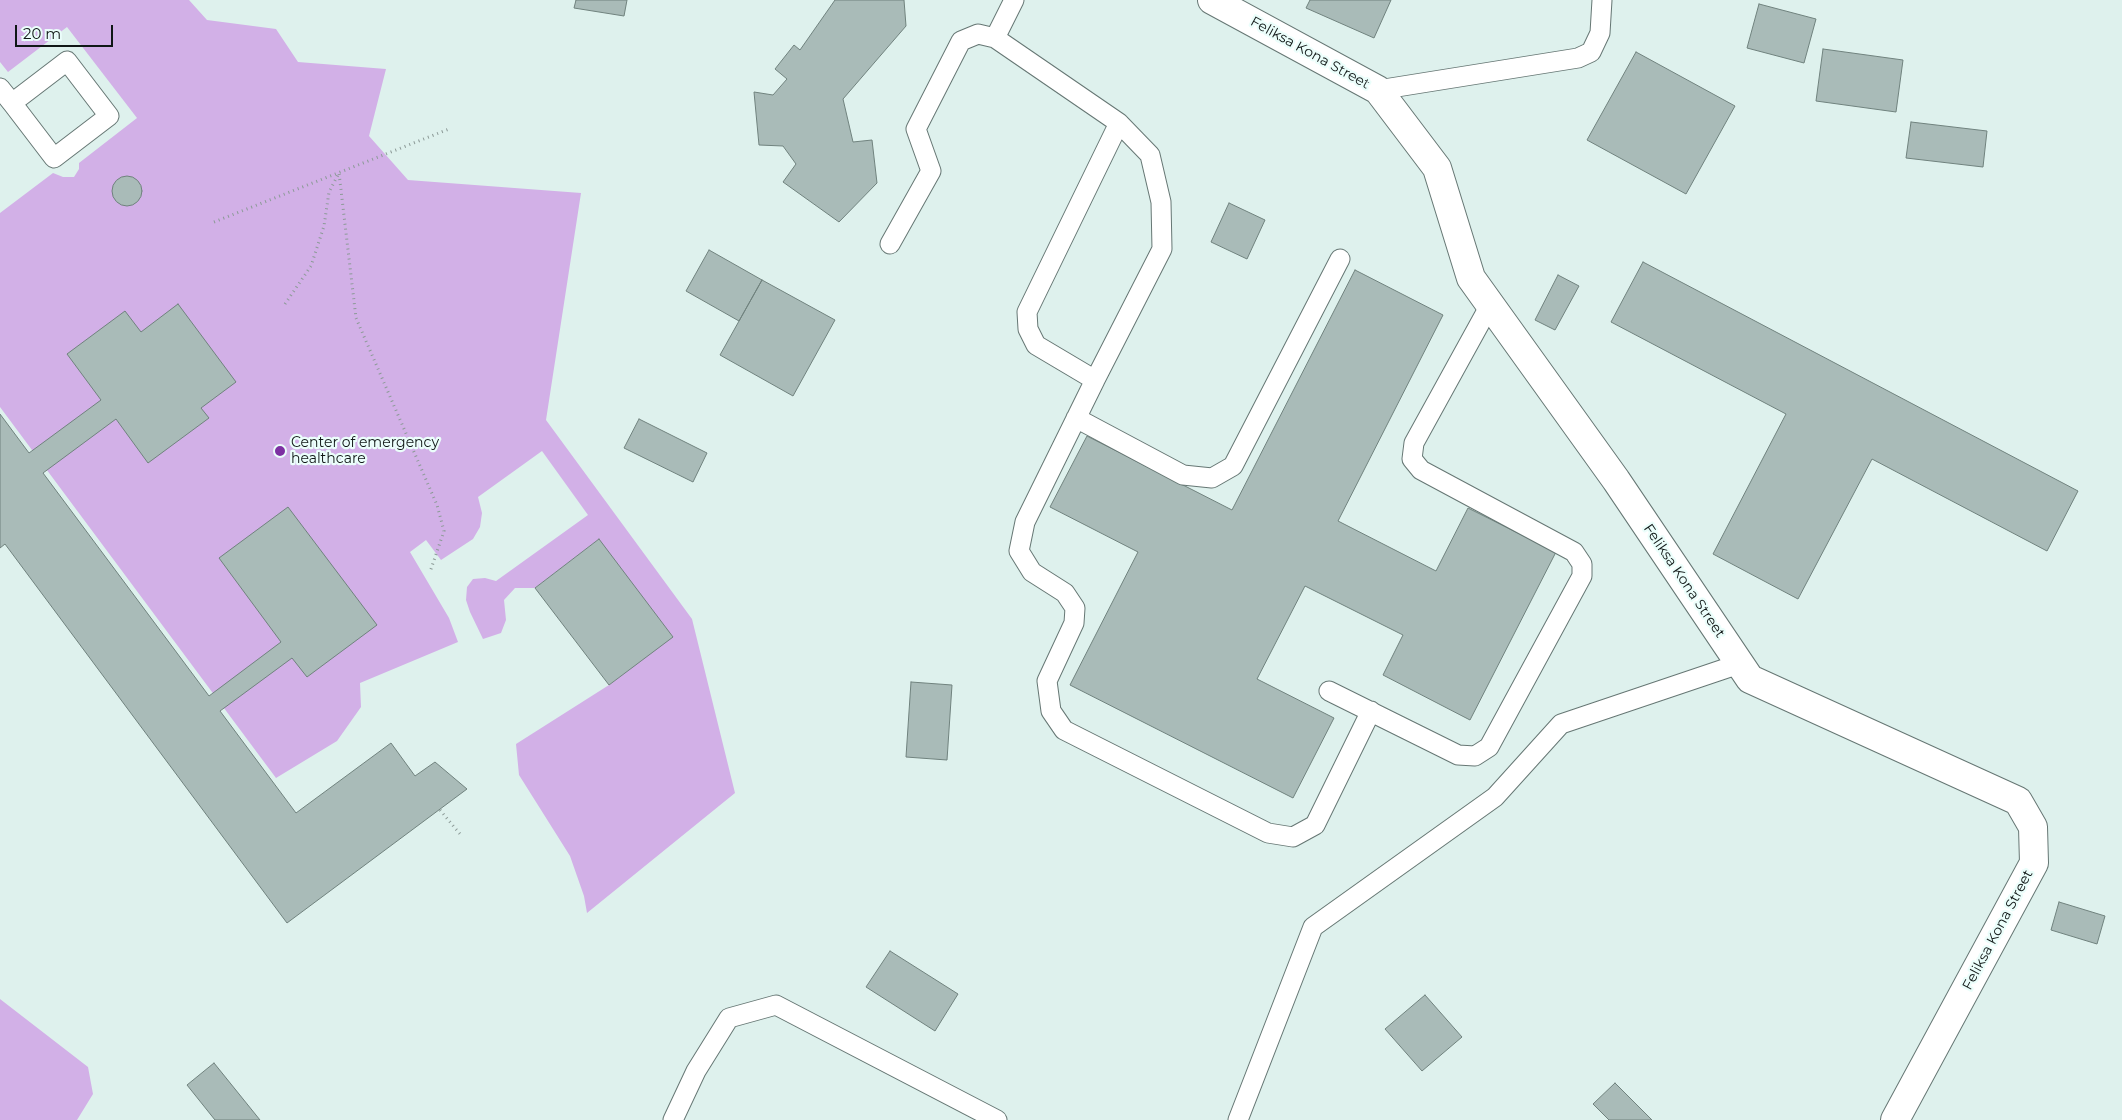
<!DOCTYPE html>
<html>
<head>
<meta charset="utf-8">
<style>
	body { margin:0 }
	#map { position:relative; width:2122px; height:1120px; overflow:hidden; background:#def1ed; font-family:Montserrat,sans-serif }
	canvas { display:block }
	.scale { position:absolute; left:15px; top:25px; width:98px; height:22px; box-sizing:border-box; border:2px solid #101716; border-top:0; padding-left:6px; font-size:15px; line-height:18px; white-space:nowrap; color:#101716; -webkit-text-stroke:4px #ebfefb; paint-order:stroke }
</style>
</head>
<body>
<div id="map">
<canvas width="2122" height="1120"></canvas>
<div class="scale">20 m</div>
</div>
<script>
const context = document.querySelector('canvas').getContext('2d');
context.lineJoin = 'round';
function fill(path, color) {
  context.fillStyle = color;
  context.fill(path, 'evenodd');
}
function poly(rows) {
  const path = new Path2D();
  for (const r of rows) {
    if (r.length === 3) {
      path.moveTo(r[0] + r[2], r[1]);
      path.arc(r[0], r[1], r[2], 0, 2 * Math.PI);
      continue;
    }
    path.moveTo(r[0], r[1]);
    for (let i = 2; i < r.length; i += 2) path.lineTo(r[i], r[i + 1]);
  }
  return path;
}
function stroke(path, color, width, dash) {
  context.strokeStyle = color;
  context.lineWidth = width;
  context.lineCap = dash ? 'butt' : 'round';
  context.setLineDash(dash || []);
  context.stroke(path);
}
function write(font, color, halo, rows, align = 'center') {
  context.font = font + ' Montserrat,sans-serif';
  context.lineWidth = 4.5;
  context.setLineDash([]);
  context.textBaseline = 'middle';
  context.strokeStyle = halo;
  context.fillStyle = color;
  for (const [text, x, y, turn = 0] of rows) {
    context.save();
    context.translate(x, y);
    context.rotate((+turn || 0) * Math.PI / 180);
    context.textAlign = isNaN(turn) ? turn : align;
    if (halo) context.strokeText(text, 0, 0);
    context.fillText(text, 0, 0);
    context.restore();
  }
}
fill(poly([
	[0,0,189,0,207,20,276,29,298,62,386,69,369,136,408,180,581,193,546,420,692,619,735,793,587,913,584,896,570,856,519,775,516,744,609,685,672,636,598,540,535,588,515,588,504,600,506,620,501,633,483,639,470,612,466,600,467,587,473,579,485,578,496,581,588,515,542,451,478,497,482,513,480,527,473,539,441,560,426,540,410,552,449,618,458,642,360,683,361,707,337,741,276,778,0,407,0,213,53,173,63,177,74,177,79,169,79,163,137,118,67,27,8,72,0,62],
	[0,999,88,1067,93,1094,77,1120,0,1120]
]), '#d2b0e7');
const building = poly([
	[576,0,627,0,624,16,574,8,576,0],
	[835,0,904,0,906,26,843,99,853,142,872,140,877,183,839,222,783,182,796,164,783,146,759,145,754,92,773,95,787,79,775,69,794,45,800,50,835,0],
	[1310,0,1391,0,1374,38,1306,8,1310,0],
	[1759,4,1816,19,1804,63,1747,48,1759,4],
	[1823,49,1903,60,1896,112,1816,101,1823,49],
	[1636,52,1735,106,1686,194,1587,140,1636,52],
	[1911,122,1987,131,1983,167,1906,158,1911,122],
	[127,191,15],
	[1229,203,1265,220,1247,259,1211,242,1229,203],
	[709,250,762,280,739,321,686,291,709,250],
	[1643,262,2078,491,2047,551,1872,459,1798,599,1713,554,1786,414,1611,322,1643,262],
	[1355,270,1443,315,1338,521,1436,571,1468,508,1556,552,1470,720,1383,675,1403,635,1305,586,1257,679,1334,718,1293,798,1070,685,1138,552,1050,507,1087,436,1232,510,1355,270],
	[1558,275,1579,286,1555,330,1535,320,1558,275],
	[762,280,835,320,793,396,720,355,762,280],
	[178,304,236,382,201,408,209,418,148,463,116,419,43,473,209,696,281,642,219,558,288,507,377,625,307,677,292,658,220,711,296,813,391,743,415,776,435,762,467,789,287,923,5,544,0,548,0,414,29,453,101,400,67,354,125,311,141,332,178,304],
	[639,419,707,453,693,482,624,448,639,419],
	[599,539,673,637,609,685,535,588,599,539],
	[911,682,952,685,947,760,906,757,911,682],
	[2059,902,2105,916,2097,944,2051,930,2059,902],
	[890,951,958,994,935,1031,866,987,890,951],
	[1425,995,1462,1037,1422,1071,1385,1029,1425,995],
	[214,1063,260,1120,215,1120,187,1085,214,1063],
	[1615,1083,1652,1120,1609,1120,1593,1104,1615,1083]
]);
fill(building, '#a9bbb8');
stroke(building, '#70827e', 1);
const lane = poly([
	[1014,0,995,38,1119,123,1150,155,1161,202,1162,249,1095,380,1036,345,1028,329,1027,312,1119,123],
	[0,88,12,103,54,158,109,116,67,61,12,103],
	[1378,90,1578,58,1591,52,1600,33,1602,0],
	[890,244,931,171,916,129,961,41,978,34,995,38],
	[1095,380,1025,522,1019,551,1032,572,1065,593,1075,608,1074,623,1047,681,1051,711,1064,730,1268,833,1293,837,1315,825,1371,711],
	[1076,418,1183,475,1212,478,1233,466,1340,259],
	[1329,691,1458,755,1475,756,1489,747,1582,576,1582,564,1574,552,1421,470,1412,459,1414,443,1490,305],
	[673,1120,696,1071,729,1018,776,1005,997,1120],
	[1238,1120,1313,927,1495,797,1561,724,1739,664]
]);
const street = poly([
	[1212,0,1378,90,1437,168,1471,278,1616,480,1750,679,2018,801,2033,827,2034,863,1895,1120]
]);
stroke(lane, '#667774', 21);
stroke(street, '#667774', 30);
stroke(poly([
	[214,222,449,129],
	[285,304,311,266,324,226,329,192,339,173,356,318,437,505,444,531,430,572],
	[440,810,460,834]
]), '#8c9a97', 3, [1, 4]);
stroke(lane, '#fff', 19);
stroke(street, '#fff', 28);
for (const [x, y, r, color] of [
	[280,451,6,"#7d30a2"]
]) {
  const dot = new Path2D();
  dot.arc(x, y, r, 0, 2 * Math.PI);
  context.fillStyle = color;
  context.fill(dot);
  stroke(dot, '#ebfefb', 2);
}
write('14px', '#101716', '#ebfefb', [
	["Feliksa Kona Street",1310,53,29],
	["Feliksa Kona Street",1684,581,56],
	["Feliksa Kona Street",1998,930,-62]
]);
write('14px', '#101716', '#ebfefb', [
	["Center of emergency",291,443],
	["healthcare",291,459]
], 'left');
</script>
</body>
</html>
